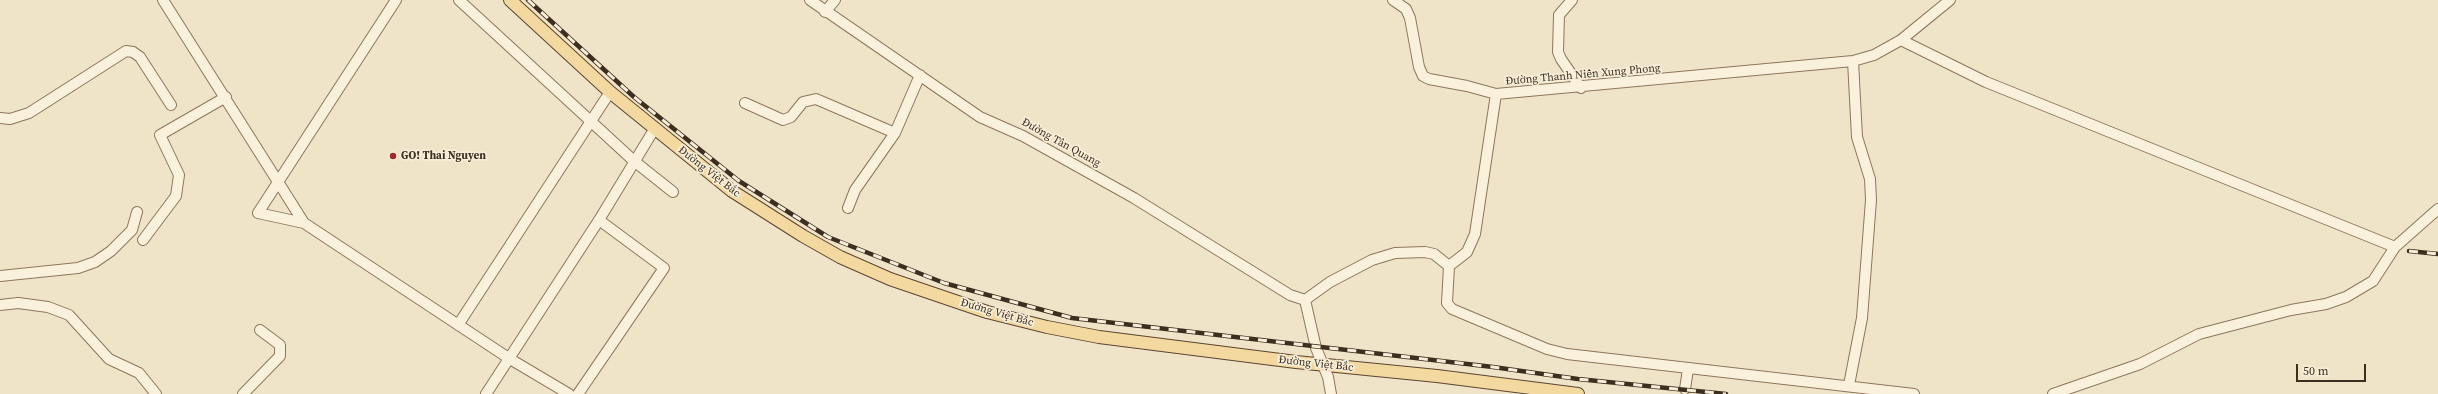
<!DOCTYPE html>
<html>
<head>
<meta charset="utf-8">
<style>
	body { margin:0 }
	#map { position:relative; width:2438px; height:394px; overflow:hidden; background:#f0e4c8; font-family:"Source Serif 4",serif }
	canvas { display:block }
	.scale { position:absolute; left:2296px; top:364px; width:70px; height:18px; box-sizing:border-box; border:2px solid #3d2e20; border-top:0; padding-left:5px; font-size:12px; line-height:14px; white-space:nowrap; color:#3d2e20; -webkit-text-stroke:3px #f7eed8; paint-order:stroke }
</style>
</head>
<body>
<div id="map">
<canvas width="2438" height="394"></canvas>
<div class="scale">50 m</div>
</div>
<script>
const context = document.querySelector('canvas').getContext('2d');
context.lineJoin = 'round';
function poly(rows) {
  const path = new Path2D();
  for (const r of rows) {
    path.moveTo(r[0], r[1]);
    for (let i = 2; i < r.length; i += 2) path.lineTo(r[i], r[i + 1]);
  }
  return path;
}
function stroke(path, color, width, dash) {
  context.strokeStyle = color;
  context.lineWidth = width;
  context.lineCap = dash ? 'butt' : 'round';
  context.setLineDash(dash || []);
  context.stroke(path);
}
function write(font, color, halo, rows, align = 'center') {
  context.font = font + ' "Source Serif 4",serif';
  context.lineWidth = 3.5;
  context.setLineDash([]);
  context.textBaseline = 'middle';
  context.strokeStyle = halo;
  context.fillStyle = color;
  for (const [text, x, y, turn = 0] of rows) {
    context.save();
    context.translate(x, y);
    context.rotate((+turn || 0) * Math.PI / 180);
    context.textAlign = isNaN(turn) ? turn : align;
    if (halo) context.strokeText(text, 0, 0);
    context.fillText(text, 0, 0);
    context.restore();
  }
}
const minor = poly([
	[163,0,304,223,510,359,569,394],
	[459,0,634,161,673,192],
	[810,0,980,117,1023,136,1134,198,1290,295,1305,300],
	[1393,0,1406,9,1410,18,1419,67,1423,76,1429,79,1467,86,1496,94],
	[1572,0,1559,15,1558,52,1561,59,1581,88],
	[825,12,835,0],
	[1901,40,1986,82,2395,247],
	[745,103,783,120,791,117,803,102,816,99,895,133],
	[0,118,10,119,29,113,126,51,133,52,140,57,171,105],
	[848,208,855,190,895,133,920,75],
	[304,223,258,213,396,0],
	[143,240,176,196,179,175,160,135,226,97],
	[1449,266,1447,303,1452,309,1547,349,1567,354,1914,394],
	[0,276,78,268,95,262,111,251,132,230,137,212],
	[1305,300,1330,282,1372,260,1395,253,1425,252,1434,254,1449,266,1467,252,1475,234,1496,94,1853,61,1874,55,1901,40,1950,0],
	[1305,300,1316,348,1328,377,1331,394],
	[0,305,18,303,48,307,69,315,109,359,139,373,156,394],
	[458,325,610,92],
	[1849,385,1862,318,1871,200,1870,179,1857,137,1853,61],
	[1685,389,1688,369],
	[243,394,280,356,280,345,260,330],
	[486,394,599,220,655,128],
	[578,394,664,268,599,220],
	[2053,394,2140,364,2199,334,2291,310,2326,304,2346,297,2373,281,2395,247,2438,209]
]);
const major = poly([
	[510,0,610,92,732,191,803,236,840,257,890,279,987,312,1047,327,1099,337,1296,362,1437,376,1578,394]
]);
stroke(minor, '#8d765c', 12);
stroke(major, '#5b4430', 14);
stroke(minor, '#faf1dc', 10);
stroke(major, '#f3d9a0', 12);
const rail = poly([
	[528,0,634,97,739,181,828,237,944,283,1072,318,1493,367,1578,379,1726,394],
	[2409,251,2438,254]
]);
stroke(rail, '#3d2e20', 4.5);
stroke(rail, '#f7eed8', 3, [9]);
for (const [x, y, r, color] of [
	[393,156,4,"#9e2a2b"]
]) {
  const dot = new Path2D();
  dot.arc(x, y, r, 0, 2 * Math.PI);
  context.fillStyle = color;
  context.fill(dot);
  stroke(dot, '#f7eed8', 1.5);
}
write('11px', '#3d2e20', '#f7eed8', [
	["Đường Thanh Niên Xung Phong",1583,75,-5],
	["Đường Tân Quang",1061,143,29],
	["Đường Việt Bắc",709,172,38],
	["Đường Việt Bắc",997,313,16],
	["Đường Việt Bắc",1316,364,6]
]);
write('bold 11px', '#3d2e20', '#f7eed8', [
	["GO! Thai Nguyen",401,156]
], 'left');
</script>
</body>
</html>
